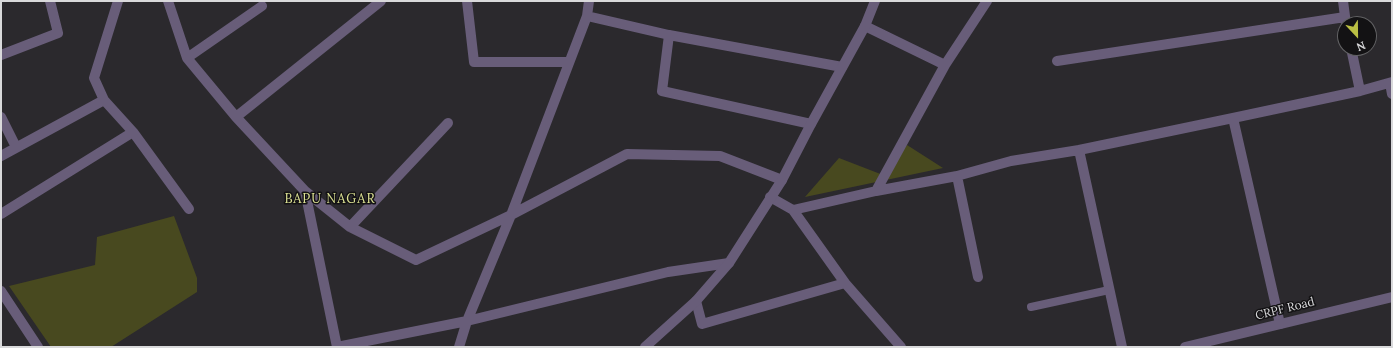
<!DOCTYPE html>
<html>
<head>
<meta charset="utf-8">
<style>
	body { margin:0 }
	#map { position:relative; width:1393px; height:348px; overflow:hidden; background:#2b292d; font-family:Lora,serif }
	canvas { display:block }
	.frame { position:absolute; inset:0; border:2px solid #d9d9db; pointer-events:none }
	.north { position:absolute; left:1337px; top:16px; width:40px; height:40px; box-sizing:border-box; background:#131214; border:1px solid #626264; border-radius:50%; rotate:158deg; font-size:11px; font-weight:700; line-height:16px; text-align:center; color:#d9d9db }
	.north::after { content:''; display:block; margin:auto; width:14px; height:18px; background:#bbc044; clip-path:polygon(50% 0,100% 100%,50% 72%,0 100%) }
</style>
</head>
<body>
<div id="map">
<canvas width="1393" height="348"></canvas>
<div class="frame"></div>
<div class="north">N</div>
</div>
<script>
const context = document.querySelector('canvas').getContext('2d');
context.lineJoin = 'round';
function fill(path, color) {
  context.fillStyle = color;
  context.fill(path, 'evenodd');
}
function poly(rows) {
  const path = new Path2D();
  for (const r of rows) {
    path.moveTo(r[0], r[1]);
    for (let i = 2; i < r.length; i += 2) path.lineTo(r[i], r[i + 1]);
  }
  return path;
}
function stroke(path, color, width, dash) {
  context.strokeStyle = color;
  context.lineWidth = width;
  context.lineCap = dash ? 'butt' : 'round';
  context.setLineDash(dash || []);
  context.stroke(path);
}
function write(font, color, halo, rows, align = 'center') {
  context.font = font + ' Lora,serif';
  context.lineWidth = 3;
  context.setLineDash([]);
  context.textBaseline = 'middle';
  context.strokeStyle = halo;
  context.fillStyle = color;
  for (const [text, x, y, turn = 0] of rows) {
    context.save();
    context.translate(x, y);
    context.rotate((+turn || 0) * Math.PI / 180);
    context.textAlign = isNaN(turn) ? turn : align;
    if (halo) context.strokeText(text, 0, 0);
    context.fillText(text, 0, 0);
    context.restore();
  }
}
fill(poly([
	[907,145,943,168,805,197,839,158,883,175],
	[174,216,197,278,197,292,111,347,51,347,9,286,95,265,97,237]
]), '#48491f');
stroke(poly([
	[1031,307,1109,290]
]), '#685d79', 8);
stroke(poly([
	[118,1,94,78,104,100,133,132,189,209],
	[168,1,187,58,236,117,305,191,337,347],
	[467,1,474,62,569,62],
	[1343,1,1346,24],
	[587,16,669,35,842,67],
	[865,26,945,65],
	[669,35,662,91,811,124],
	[1351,48,1360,91],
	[1,55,58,33,50,1],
	[187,58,262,6],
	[1057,61,1345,17],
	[1390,83,1392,94],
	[1,117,16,147],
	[236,117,381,1],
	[1233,118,1280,324],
	[1079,150,1122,347],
	[1,156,104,100],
	[957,176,978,277],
	[305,191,350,227,416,260,511,215,627,154,720,156,782,180],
	[876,191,945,65,987,1],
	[770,197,793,210,845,283,901,347],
	[793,210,876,191,957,176,1011,161,1079,150,1233,118,1360,91,1392,82],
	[1,214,133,132],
	[350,227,448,123],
	[696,301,702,324,845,283],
	[337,347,467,321,668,272,729,263],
	[459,347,467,321,511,215,587,16,589,1]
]), '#685d79', 10);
stroke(poly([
	[1,291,38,347],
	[645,347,696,301,729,263,782,180,811,124,865,26,875,1],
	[1185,347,1392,297]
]), '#685d79', 10);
write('12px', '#d9d9db', '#131214', [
	["CRPF Road",1285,309,-14]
]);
context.letterSpacing = '1px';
write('13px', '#dde294', '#131214', [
	["BAPU NAGAR",330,199]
]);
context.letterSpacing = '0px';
</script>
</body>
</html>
